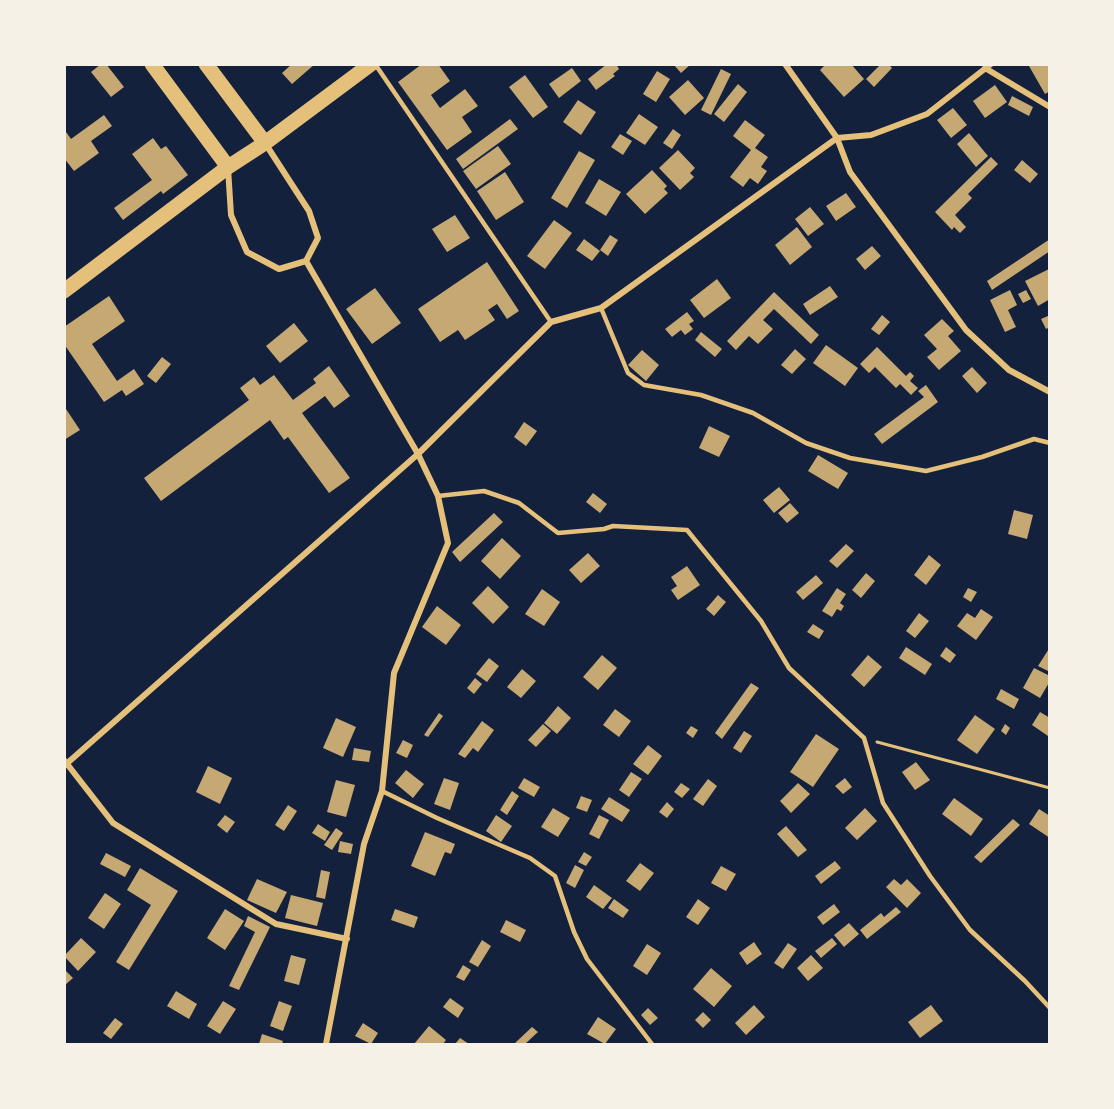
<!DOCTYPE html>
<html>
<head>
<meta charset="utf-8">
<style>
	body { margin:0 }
	#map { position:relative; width:1114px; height:1109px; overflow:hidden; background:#14213d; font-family:Jost,sans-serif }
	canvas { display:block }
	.frame { position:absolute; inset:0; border:66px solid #f6f1e7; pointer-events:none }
</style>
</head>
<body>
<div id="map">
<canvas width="1114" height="1109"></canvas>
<div class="frame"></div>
</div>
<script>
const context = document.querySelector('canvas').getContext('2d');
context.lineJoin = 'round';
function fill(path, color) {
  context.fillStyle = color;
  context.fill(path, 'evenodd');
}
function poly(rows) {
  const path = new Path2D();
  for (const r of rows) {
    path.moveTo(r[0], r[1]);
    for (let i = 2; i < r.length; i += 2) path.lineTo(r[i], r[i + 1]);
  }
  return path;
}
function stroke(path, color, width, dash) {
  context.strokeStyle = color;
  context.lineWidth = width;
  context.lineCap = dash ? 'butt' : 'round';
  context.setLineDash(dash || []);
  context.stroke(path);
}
fill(poly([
	[101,64,106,64,124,87,111,97,91,72],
	[292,64,315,64,292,84,282,73],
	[422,64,438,64,450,81,431,95,440,108,465,89,478,106,462,117,472,132,447,150,398,82],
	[607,64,616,64,619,69,613,74,615,76,596,90,588,79],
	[673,64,691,64,681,73],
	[826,64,851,64,864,79,844,97,820,70],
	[881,64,888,64,892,68,874,87,866,79],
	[1032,64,1048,64,1050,68,1050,91,1045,94,1029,66],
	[572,68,581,81,559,98,549,84],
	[721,69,731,74,711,115,701,110],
	[657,71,670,79,656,102,643,94],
	[525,75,548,107,533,118,509,87],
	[688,80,704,98,685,115,669,97],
	[738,84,747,92,724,122,714,114],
	[995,85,1007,102,985,118,973,101],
	[1012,96,1033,107,1029,116,1008,105],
	[578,100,596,112,581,135,563,122],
	[953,108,967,125,951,138,937,120],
	[639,114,658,127,645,145,626,133],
	[104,115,112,126,91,141,99,153,74,171,64,158,64,129,71,139],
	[510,119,518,129,463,169,456,159],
	[745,120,765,135,755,148,768,157,761,167,767,171,758,184,750,178,743,187,730,177,751,150,733,136],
	[673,129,681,135,672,149,663,143],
	[969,133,988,156,976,167,957,144],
	[620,134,632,141,623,155,611,147],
	[153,138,161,149,166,146,188,175,163,194,161,191,123,220,114,208,152,180,132,154],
	[498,146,511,164,476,189,463,171],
	[678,150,695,168,690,173,694,177,680,190,659,168],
	[579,151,595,160,567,208,551,198],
	[991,157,998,164,968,194,972,198,955,215,966,227,960,233,954,227,952,230,935,212],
	[1022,160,1038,174,1030,183,1014,170],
	[652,170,667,186,664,189,668,193,645,214,626,194],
	[505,172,524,202,496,220,477,191],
	[599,179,621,192,606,216,585,203],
	[846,193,856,207,836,221,826,206],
	[810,207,824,224,808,236,795,219],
	[455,215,470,238,447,252,432,229],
	[554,220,572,233,545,269,527,256],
	[797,227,812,247,790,265,775,245],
	[610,235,618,240,608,256,600,250],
	[584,239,600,251,592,261,576,250],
	[1050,239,1050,251,992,290,987,281],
	[872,246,881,256,865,270,856,259],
	[487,262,519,311,507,319,497,304,488,310,495,320,465,340,458,330,440,342,418,309],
	[1049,269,1050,299,1038,306,1025,281],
	[717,279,731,298,704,318,690,300],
	[830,286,838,297,810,315,803,304],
	[375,288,401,323,372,344,346,309],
	[1010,290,1017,305,1008,310,1016,327,1005,332,990,300],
	[1026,290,1031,299,1023,303,1018,294],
	[774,292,819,335,811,344,774,309,763,320,773,329,758,344,749,336,736,350,727,341],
	[109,296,125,321,92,344,117,381,134,369,144,384,126,396,122,390,104,402,64,344,64,327],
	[687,312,694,321,689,324,693,329,685,335,681,330,672,337,665,329],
	[882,315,890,322,879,335,871,329],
	[1050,315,1050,327,1046,329,1041,319],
	[942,319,954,331,948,336,961,351,939,370,927,357,937,349,924,335],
	[294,323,308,341,280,363,266,346],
	[701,332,722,349,715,357,695,340],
	[826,345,858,368,845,386,813,363],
	[877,347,906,376,910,372,914,376,910,381,918,388,911,395,900,384,896,388,875,367,869,373,860,364],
	[795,349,806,359,792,374,781,365],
	[642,350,659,365,646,381,628,365],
	[162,357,171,364,156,383,147,376],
	[329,366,350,396,334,408,325,396,302,413,350,478,329,493,288,437,284,440,270,420,161,501,144,478,249,400,240,388,254,377,260,385,274,375,293,400,316,383,313,379],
	[972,367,987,383,977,393,962,376],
	[926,385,938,402,882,444,874,434,924,397,918,391],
	[64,406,80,430,64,440],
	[524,422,537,431,526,446,514,437],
	[709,426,730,436,719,457,699,448],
	[818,455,848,473,838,489,808,471],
	[779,487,790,500,774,513,763,500],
	[593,493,607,504,600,513,586,502],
	[790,503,799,513,787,523,778,513],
	[1014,510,1033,515,1027,539,1008,534],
	[494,513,503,522,460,562,452,552],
	[502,538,521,556,500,579,481,561],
	[846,544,854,551,837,568,829,561],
	[588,553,600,566,581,583,569,570],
	[929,555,941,565,926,585,914,575],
	[687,566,700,585,678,600,671,590,677,586,671,577],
	[866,573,875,581,861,598,852,590],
	[816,575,823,583,803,600,796,592],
	[488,586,509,607,493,624,472,603],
	[837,588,846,594,840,603,844,606,841,611,837,609,832,617,822,611],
	[968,588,977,592,971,602,963,597],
	[542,589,560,602,544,626,525,614],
	[718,595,726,602,714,616,706,609],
	[437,606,461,625,446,645,422,627],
	[981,609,993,617,976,640,957,626,967,613,975,618],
	[919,613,929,621,915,638,906,631],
	[813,624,824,631,819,639,807,632],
	[906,647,932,664,925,675,899,658],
	[946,647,956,655,950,663,940,656],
	[1050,647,1050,668,1048,671,1038,666],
	[602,655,617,668,598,690,583,677],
	[868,655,882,667,864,687,851,675],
	[489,658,499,666,487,682,476,674],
	[1034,668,1050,676,1050,681,1040,698,1023,688],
	[522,669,536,681,521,698,507,687],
	[475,678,482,684,474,694,467,688],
	[751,683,759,688,722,739,715,733],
	[1001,689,1019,699,1014,709,996,699],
	[558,706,571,718,557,734,544,723],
	[615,709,631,721,619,737,603,725],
	[1040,712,1050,718,1048,736,1032,725],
	[439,713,443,716,428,737,424,735],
	[975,715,995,729,977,754,957,740],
	[336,718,356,727,343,757,323,748],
	[482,721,494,730,478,752,473,748,465,758,458,754],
	[543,724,551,731,536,747,528,740],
	[1005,724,1010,728,1006,735,1001,731],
	[691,726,698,730,693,738,686,733],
	[744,731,752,736,741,753,733,748],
	[816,734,839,749,813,787,790,772],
	[403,740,413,745,407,758,396,753],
	[648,745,662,756,648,775,633,764],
	[354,748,371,751,369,762,352,760],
	[916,762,930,780,915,790,902,772],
	[208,766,232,778,220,804,196,792],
	[406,770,424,784,413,798,395,783],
	[631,772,642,779,629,797,619,790],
	[444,778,459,783,450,810,434,804],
	[524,778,540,787,534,797,518,788],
	[845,778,852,787,843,794,835,786],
	[708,779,717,786,703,806,693,799],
	[336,780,355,785,346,817,327,812],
	[681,783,690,789,682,798,674,792],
	[798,783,810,794,791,813,780,801],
	[512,791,519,796,507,815,500,810],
	[581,796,592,800,587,812,576,808],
	[609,797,630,810,622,822,601,809],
	[954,798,983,819,971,836,942,814],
	[667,802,674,809,667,818,659,812],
	[288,805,297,811,284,831,275,825],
	[553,808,570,818,558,837,541,827],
	[865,808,877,821,857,840,845,828],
	[1039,809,1050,816,1050,838,1029,824],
	[225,815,235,822,227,833,217,825],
	[496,815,512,826,501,842,486,831],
	[599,815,609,820,599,839,589,834],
	[1013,819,1020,825,981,863,974,857],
	[318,824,330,832,325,841,312,833],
	[786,826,807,850,798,857,777,834],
	[336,828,343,833,332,850,324,845],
	[425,832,455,844,451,854,445,852,435,876,411,866],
	[340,841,353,844,351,854,338,852],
	[584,852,592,857,586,866,578,862],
	[106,853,131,866,125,877,100,864],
	[835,861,841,868,821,884,815,876],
	[640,863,654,873,640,891,626,881],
	[575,865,584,870,575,888,566,883],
	[721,866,736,874,726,891,711,883],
	[140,868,178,891,129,970,116,962,151,905,127,890],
	[321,870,330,872,325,899,316,897],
	[257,879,287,892,276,913,247,900],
	[894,879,901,885,907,879,921,893,907,908,886,887],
	[594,885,612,898,603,909,586,897],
	[105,893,121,904,104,929,88,918],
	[291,895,323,903,317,926,285,918],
	[614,899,629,910,623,918,608,908],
	[698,899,710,908,698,925,686,917],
	[834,904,840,912,823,925,817,917],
	[896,907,901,912,867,939,860,930,881,913,884,917],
	[225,909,244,921,225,950,207,938],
	[395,909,418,917,414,928,391,920],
	[248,916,270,927,239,990,229,986,255,932,244,926],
	[506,920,526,930,520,942,500,932],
	[849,923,859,934,844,947,834,935],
	[81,938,96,952,78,971,64,956],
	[832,938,837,944,821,958,815,951],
	[482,940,491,946,478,967,469,962],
	[754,942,762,954,747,965,739,953],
	[788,943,797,949,783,969,774,963],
	[647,944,661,953,647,975,633,966],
	[291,955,306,959,299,985,284,981],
	[811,955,823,968,808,981,797,968],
	[463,965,471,970,464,981,456,977],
	[711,968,732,986,714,1007,693,989],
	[64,969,73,978,64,986],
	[176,991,197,1004,189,1019,167,1006],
	[450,998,464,1008,458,1018,443,1007],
	[223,1001,236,1009,220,1034,207,1026],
	[279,1001,292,1006,283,1031,270,1026],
	[754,1005,765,1017,746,1035,735,1023],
	[931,1005,943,1021,920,1038,908,1022],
	[648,1008,658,1018,650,1025,641,1015],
	[703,1012,711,1020,703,1028,695,1020],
	[598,1017,616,1029,605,1044,587,1034],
	[115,1018,123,1024,111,1039,103,1033],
	[363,1023,378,1033,371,1044,355,1036],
	[429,1026,446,1040,443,1044,414,1044],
	[532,1027,538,1032,525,1044,514,1044],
	[262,1034,283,1041,282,1044,259,1044],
	[460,1038,469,1044,455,1044]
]), '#c6a872');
stroke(poly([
	[877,742,1050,788]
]), '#e5c07b', 3);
stroke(poly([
	[375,64,551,322],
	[601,308,628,373,644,385,701,395,753,413,806,443,850,458,926,471,982,457,1034,439,1050,443],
	[438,496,484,491,519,503,558,533,604,529,613,526,687,530,761,621,789,668,864,738,883,803,930,876,970,930,1025,981,1050,1008],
	[382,791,437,818,530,858,555,876,574,932,587,959,652,1044]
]), '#e5c07b', 4.5);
stroke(poly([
	[785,64,837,138,850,172,966,330,1009,370,1050,392],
	[985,68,1050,107],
	[228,168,231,215,247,252,279,269,306,261,318,238,309,211,265,143],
	[306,261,418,454,438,496,448,543,394,673,382,791,364,844,326,1044],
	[64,760,113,823,276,924,347,939],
	[64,766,418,454,551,322,601,308,837,138,871,135,927,114,991,64]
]), '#e5c07b', 6);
stroke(poly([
	[152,64,228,167],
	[206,64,265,143],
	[64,291,228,167,265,143,371,64]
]), '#e5c07b', 15);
</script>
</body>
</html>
